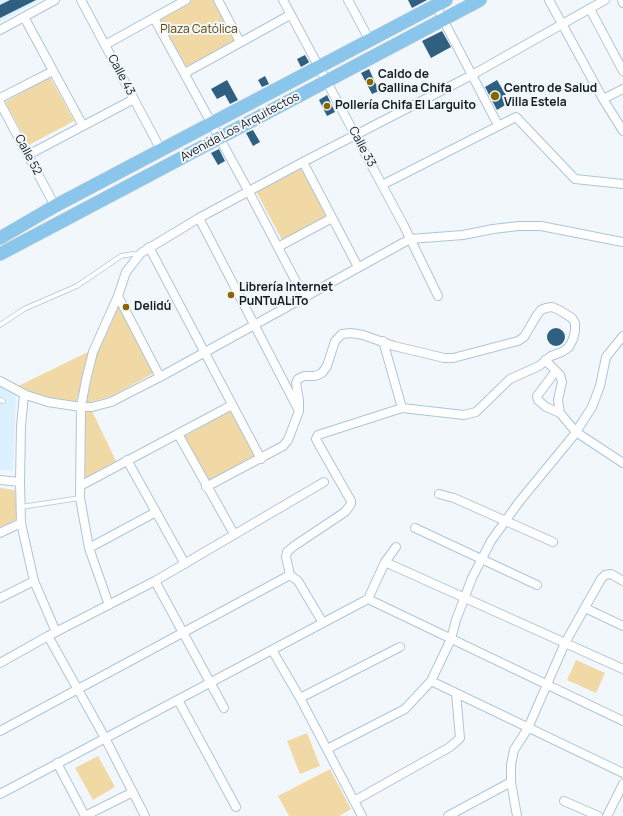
<!DOCTYPE html>
<html>
<head>
<meta charset="utf-8">
<style>
	body { margin:0 }
	canvas { display:block; background:#f2f7fb }
</style>
</head>
<body>
<canvas width="623" height="816"></canvas>
<script>
const context = document.querySelector('canvas').getContext('2d');
context.lineJoin = 'round';
function fill(path, color) {
  context.fillStyle = color;
  context.fill(path, 'evenodd');
}
function poly(rows) {
  const path = new Path2D();
  for (const r of rows) {
    if (r.length === 3) {
      path.moveTo(r[0] + r[2], r[1]);
      path.arc(r[0], r[1], r[2], 0, 2 * Math.PI);
      continue;
    }
    path.moveTo(r[0], r[1]);
    for (let i = 2; i < r.length; i += 2) path.lineTo(r[i], r[i + 1]);
  }
  return path;
}
function stroke(path, color, width, dash) {
  context.strokeStyle = color;
  context.lineWidth = width;
  context.lineCap = dash ? 'butt' : 'round';
  context.setLineDash(dash || []);
  context.stroke(path);
}
function write(font, color, halo, rows, align = 'center') {
  context.font = font + ' Manrope,sans-serif';
  context.lineWidth = 4;
  context.setLineDash([]);
  context.textBaseline = 'middle';
  context.strokeStyle = halo;
  context.fillStyle = color;
  for (const [text, x, y, turn = 0] of rows) {
    context.save();
    context.translate(x, y);
    context.rotate((+turn || 0) * Math.PI / 180);
    context.textAlign = isNaN(turn) ? turn : align;
    if (halo) context.strokeText(text, 0, 0);
    context.fillText(text, 0, 0);
    context.restore();
  }
}
fill(poly([
	[0,0,39,0,0,22],
	[0,385,16,395,13,471,0,470]
]), '#dcf0ff');
fill(poly([
	[189,0,218,0,240,42,187,68,159,18],
	[50,77,74,121,29,145,5,102],
	[303,168,329,215,282,240,256,191],
	[118,300,156,372,110,397,86,403,92,369,104,333],
	[90,351,76,403,45,397,16,387],
	[92,411,116,461,83,479,83,448,86,412],
	[230,411,255,455,208,481,183,437],
	[0,488,15,490,17,519,0,528],
	[576,660,605,673,596,693,567,680],
	[307,733,320,766,300,774,287,741],
	[98,756,115,787,93,800,75,768],
	[330,769,351,809,339,816,289,816,278,796]
]), '#f1d9a5');
fill(poly([
	[10,0,36,0,0,18,0,5],
	[408,0,427,0,412,8],
	[442,31,451,47,431,58,422,41],
	[305,55,309,62,308,63,301,67,297,59],
	[369,69,379,91,372,94,361,73],
	[265,76,269,84,262,87,258,80],
	[227,80,238,100,230,104,225,95,217,99,211,89],
	[497,80,510,102,497,110,485,87],
	[327,95,335,112,327,116,319,100],
	[253,130,260,142,253,146,246,133],
	[219,149,225,161,218,165,211,153],
	[556,337,9]
]), '#306081');
const lane = poly([
	[0,325,24,309,77,286,121,256,133,254,139,255],
	[0,400,3,401],
	[21,507,80,498]
]);
const street = poly([
	[81,0,161,150],
	[218,0,240,42],
	[283,0,404,226,438,296],
	[348,0,370,41],
	[549,0,603,99,623,131],
	[622,0,623,3],
	[436,6,498,125],
	[590,9,623,71],
	[24,17,83,126],
	[154,18,249,192,304,297],
	[0,30,55,0],
	[105,45,186,0],
	[185,73,290,15],
	[0,98,53,71],
	[603,99,623,89],
	[0,103,55,206],
	[28,155,134,99],
	[303,162,358,267],
	[382,185,516,117,575,179,623,184],
	[199,218,299,411,288,440,283,446,206,487],
	[149,247,261,459],
	[278,247,332,218],
	[118,296,160,377],
	[383,341,402,408],
	[545,360,560,375,562,382,558,400,560,413,576,432,623,463],
	[556,371,537,396,538,400,546,407,560,413],
	[0,381,26,395,48,402,81,407,92,407,111,402,160,377,410,239,463,235,493,229,519,226,541,226,623,242],
	[24,394,21,426,20,482,21,523,34,581,56,632],
	[299,411,299,400,296,383,298,379,304,376,315,376,322,373,327,366,335,341,342,334,351,333,363,335,394,346,436,356,444,358,453,358,518,341,524,337,537,315,541,310,546,308,552,307,559,310,572,318,575,323,575,331,573,339,569,347,562,352,551,356,539,366,510,379,476,412,464,415,402,408,318,435,316,439,318,443,351,501,351,504,345,512,294,546,287,552,286,557,290,575,298,581,323,623],
	[178,434,234,534],
	[127,460,185,564],
	[0,480,20,482],
	[80,486,232,405],
	[439,494,454,498,553,542],
	[415,528,537,585],
	[0,533,21,523],
	[89,548,156,512],
	[385,562,623,669],
	[155,581,224,708],
	[0,598,34,581],
	[368,599,623,721],
	[109,605,89,548,80,498,81,407,86,380,93,352,118,296,126,272,141,253,199,218,303,162,472,75,605,0],
	[585,608,623,626],
	[48,636,105,738,145,816],
	[272,650,300,698,362,816],
	[0,663,48,636,155,581,324,482],
	[431,681,623,773],
	[300,698,400,647],
	[178,700,236,807],
	[0,731,290,575],
	[327,749,405,709,431,681,451,639,456,620,472,578,491,541,519,502,574,435,592,407,600,386,606,357,623,336],
	[57,763,85,816],
	[0,794,368,599,385,562,396,547],
	[354,801,450,747,460,738,456,693],
	[564,801,598,816],
	[85,816,133,792],
	[448,816,511,782],
	[517,816,511,782,511,765,514,750,528,728,565,643,601,579,605,575,611,574,623,581],
	[607,816,623,784]
]);
const primary = poly([
	[0,238,55,206,161,150,446,0],
	[0,254,480,0]
]);
stroke(lane, '#acc6d9', 5.5);
stroke(street, '#acc6d9', 10);
stroke(primary, '#d0d2d3', 14);
stroke(lane, '#fff', 4);
stroke(street, '#fff', 8);
stroke(primary, '#8ac6ec', 13);
for (const [x, y, r, color] of [
	[370,82,4,"#876500"],
	[495,96,5,"#876500"],
	[327,106,4,"#876500"],
	[231,295,4,"#876500"],
	[126,307,4,"#876500"]
]) {
  const dot = new Path2D();
  dot.arc(x, y, r, 0, 2 * Math.PI);
  context.fillStyle = color;
  context.fill(dot);
  stroke(dot, '#f2f7fb', 1.5);
}
write('12px', '#5e4600', '#f2f7fb', [
	["Plaza Católica",199,30]
]);
write('12px', '#121c23', '#f2f7fb', [
	["Calle 43",121,75,62],
	["Avenida Los Arquitectos",240,127,-28],
	["Calle 33",362,147,62],
	["Calle 52",28,155,62]
]);
write('bold 12px', '#121c23', '#f2f7fb', [
	["Caldo de",378,75],
	["Gallina Chifa",378,89],
	["Centro de Salud",504,89],
	["Villa Estela",504,103],
	["Pollería Chifa El Larguito",335,106],
	["Librería Internet",239,288],
	["PuNTuALiTo",239,302],
	["Delidú",134,307]
], 'left');
</script>
</body>
</html>
